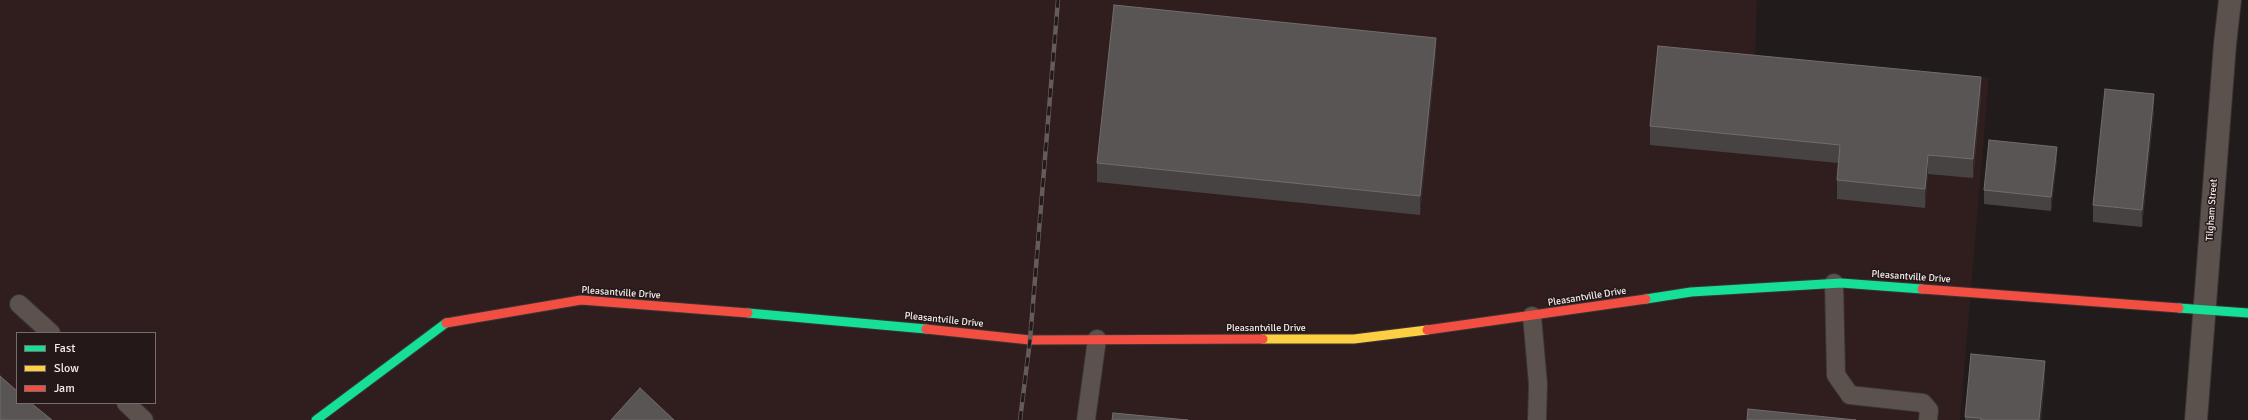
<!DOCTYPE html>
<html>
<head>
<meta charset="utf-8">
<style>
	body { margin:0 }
	#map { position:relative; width:2248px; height:420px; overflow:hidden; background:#211b1b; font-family:Signika,sans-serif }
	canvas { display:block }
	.legend { position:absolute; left:16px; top:332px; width:140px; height:72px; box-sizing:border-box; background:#241818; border:1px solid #776c6c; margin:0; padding:5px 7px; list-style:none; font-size:12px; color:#f4ebeb }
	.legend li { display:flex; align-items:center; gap:8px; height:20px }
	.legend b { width:20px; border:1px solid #776c6c }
</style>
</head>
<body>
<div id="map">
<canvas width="2248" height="420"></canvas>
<ul class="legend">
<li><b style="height:5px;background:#16e098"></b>Fast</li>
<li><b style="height:5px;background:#ffcf43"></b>Slow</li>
<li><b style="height:5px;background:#f24e42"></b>Jam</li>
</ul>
</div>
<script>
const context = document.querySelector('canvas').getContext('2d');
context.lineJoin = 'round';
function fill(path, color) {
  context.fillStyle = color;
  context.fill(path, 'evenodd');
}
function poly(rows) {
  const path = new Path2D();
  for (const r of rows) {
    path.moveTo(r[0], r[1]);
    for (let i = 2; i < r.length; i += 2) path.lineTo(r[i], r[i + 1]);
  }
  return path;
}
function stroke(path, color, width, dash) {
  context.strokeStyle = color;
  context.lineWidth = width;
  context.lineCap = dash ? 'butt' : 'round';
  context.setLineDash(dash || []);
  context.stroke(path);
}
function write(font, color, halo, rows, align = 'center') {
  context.font = font + ' Signika,sans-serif';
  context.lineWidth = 3;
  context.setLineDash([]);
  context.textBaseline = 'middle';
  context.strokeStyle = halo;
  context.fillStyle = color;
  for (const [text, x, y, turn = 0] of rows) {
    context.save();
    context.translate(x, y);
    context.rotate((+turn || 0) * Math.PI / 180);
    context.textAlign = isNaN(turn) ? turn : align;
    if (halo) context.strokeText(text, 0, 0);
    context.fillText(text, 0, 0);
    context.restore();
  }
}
fill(poly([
	[0,0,1757,0,1755,59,1989,77,1960,420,0,420],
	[17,333,155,333,155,403,17,403]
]), '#2f1e1d');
const lane = poly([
	[1834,283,1836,375,1850,395,1923,403,1929,410,1928,420],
	[19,304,51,333],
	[1532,316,1538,384,1537,420],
	[126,403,144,420],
	[1086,420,1097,339]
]);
const street = poly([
	[2196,420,2225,44,2230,0]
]);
const fast = poly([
	[1646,299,1691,292,1841,283,1922,289],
	[2179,308,2248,313],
	[748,313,926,329],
	[316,420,446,323]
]);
const slow = poly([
	[1263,339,1354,339,1427,330]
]);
const jam = poly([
	[1922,289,2179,308],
	[446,323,581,300,748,313],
	[926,329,1030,340,1263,339],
	[1427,330,1646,299]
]);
stroke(lane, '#393535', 20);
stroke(street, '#393535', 24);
stroke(fast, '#393535', 11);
stroke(slow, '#393535', 11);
stroke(jam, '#393535', 11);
stroke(lane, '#5c524d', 18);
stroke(street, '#5c524d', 22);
stroke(fast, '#16e098', 9);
stroke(slow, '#ffcf43', 9);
stroke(jam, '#f24e42', 9);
const rail = poly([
	[1020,420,1030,340,1058,0]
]);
stroke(rail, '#635c5a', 4.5);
stroke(rail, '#241818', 3, [9]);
fill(poly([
	[1436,56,1420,215,1097,182,1097,163],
	[1981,96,1973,178,1928,174,1925,208,1837,199,1837,180,1838,163,1650,145,1650,126],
	[2154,111,2142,227,2093,222,2093,205],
	[2057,160,2051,211,1984,204,1984,190],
	[2045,378,2041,420,1965,420,1965,417]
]), '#484343');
fill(poly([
	[1436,38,1436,56,1420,215,1420,196],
	[1981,77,1981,96,1973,178,1973,159],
	[2154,94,2154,111,2142,227,2142,210],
	[2057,147,2057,160,2051,211,2051,197],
	[1928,155,1928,174,1925,208,1925,189],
	[2045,361,2045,378,2041,420,2039,420]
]), '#312b2b');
const building = poly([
	[1114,5,1436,38,1420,196,1097,163,1114,5],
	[1658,46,1981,77,1973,159,1928,155,1925,189,1837,180,1840,145,1650,126,1658,46],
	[2105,89,2154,94,2142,210,2093,205,2105,89],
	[1989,140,2057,147,2051,197,1984,190,1989,140],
	[1971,354,2045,361,2039,420,1981,420,1981,418,1965,417,1971,354],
	[0,376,17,391,17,403,31,403,52,420,0,420,0,376],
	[640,388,674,420,611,420,640,388],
	[1748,409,1856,420,1747,420,1748,409],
	[1113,413,1188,420,1112,420,1113,413]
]);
fill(building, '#5a5555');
stroke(building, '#726c6c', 1);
write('10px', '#f4ebeb', '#241818', [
	["Tilgham Street",2212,210,-86],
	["Pleasantville Drive",1911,277,4],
	["Pleasantville Drive",621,293,4],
	["Pleasantville Drive",1587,297,-9],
	["Pleasantville Drive",944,320,6],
	["Pleasantville Drive",1266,328]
]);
</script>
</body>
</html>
